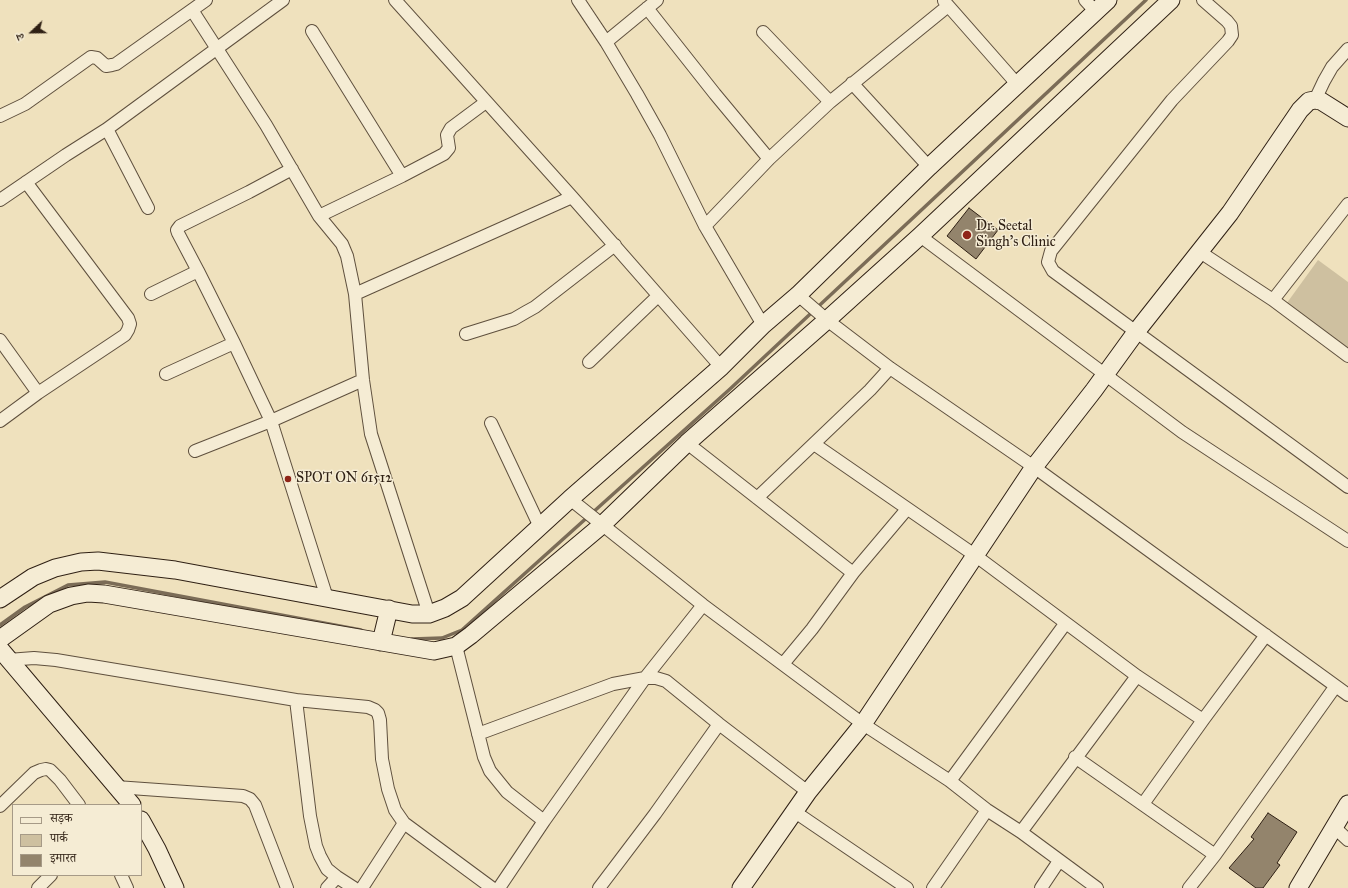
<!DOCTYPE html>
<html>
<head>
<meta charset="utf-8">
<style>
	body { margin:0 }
	#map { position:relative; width:1348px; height:888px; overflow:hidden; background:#efe1bd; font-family:"IM FELL Great Primer","Noto Serif Devanagari",serif }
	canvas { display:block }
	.legend { position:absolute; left:12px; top:804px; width:130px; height:72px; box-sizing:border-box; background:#f5ecd4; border:1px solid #a69a87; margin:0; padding:5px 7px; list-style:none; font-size:12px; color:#2f2014 }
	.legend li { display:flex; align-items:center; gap:8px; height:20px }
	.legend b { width:20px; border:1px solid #a69a87 }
	.north { position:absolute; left:12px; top:12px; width:40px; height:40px; -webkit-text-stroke:3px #f5ecd4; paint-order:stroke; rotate:248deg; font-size:11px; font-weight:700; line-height:16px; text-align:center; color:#2f2014 }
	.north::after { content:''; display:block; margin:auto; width:14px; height:18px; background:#2f2014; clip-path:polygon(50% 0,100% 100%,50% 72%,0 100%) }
</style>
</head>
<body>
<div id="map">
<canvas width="1348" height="888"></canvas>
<ul class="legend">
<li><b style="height:5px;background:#f5ecd4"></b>सड़क</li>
<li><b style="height:11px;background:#cec0a0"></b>पार्क</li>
<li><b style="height:11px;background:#93846c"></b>इमारत</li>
</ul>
<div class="north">उ</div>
</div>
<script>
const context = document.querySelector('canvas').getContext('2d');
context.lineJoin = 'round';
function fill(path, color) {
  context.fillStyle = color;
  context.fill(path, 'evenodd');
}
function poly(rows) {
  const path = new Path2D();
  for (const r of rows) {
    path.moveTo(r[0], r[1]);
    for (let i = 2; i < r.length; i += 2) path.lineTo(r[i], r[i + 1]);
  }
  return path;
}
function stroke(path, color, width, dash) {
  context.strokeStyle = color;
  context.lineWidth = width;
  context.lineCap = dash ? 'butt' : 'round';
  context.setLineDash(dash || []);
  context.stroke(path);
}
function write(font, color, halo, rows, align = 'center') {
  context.font = font + ' "IM FELL Great Primer",serif';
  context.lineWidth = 3;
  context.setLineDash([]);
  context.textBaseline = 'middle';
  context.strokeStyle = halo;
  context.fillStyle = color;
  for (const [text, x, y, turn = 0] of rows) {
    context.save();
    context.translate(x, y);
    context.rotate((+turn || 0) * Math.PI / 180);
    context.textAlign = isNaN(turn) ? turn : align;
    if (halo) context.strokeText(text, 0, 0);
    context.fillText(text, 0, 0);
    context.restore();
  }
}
fill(poly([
	[1318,260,1348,282,1348,354,1284,307]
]), '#cec0a0');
stroke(poly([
	[0,625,25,607,68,585,105,582,361,630],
	[412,639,442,638,462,630,730,389,1146,0]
]), '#7b6c57', 3.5);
const building = poly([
	[969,208,998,230,976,259,947,236,969,208],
	[1268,813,1297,832,1277,863,1280,865,1263,888,1256,888,1229,868,1254,839,1251,837,1268,813]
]);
fill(building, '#93846c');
stroke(building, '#2f2014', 1);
const street = poly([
	[395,0,572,197,721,367],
	[578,0,606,42,637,94,660,135,705,226,763,325],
	[1085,0,1095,11],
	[1203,0,1227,21,1231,26,1232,35,1228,41,1172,100,1051,251,1048,262,1053,271,1348,487],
	[944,1,1017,84],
	[647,8,715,94,769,159],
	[192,10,266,125,319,216,342,244,347,256,355,294,363,380,371,434,429,614],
	[312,31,402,176],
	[763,32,830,102],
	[606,42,657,0],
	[852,83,929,167],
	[1315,100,1324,81,1332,67,1348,49],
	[0,116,25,104,91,57,97,58,106,66,112,65,116,64,206,0],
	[107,129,148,208],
	[0,200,66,155,107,129,283,0],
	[319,216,402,176,444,154,449,148,447,135,451,128,486,102],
	[705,226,769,159,830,102,948,6],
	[920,236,1182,432,1348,541],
	[1200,252,1273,300,1348,356],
	[198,271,178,233,177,230,180,226,249,192,292,169],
	[151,294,198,271,234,343,271,421,327,598],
	[355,294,572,197],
	[798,295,827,320,890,368,1034,467,1348,695],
	[1273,300,1348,204],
	[466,334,514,319,526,312,535,307,615,245],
	[0,340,38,393],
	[589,362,658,296],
	[166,374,234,343],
	[0,421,38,393,125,335,128,330,130,324,128,318,26,182],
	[491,423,540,527],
	[687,443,853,573],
	[814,444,976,556,1137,676,1203,720],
	[195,451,271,421,363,380],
	[757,498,870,390,890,368],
	[570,499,703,605,863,724,950,781,987,810,1021,832,1097,888],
	[456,646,484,757,490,771,507,792,544,821],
	[8,660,34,658,56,660,296,700,310,816,316,846,320,856,327,869,337,877,354,888],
	[783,664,812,629,853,573,907,509],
	[296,700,368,707,375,710,378,713,380,720,382,759,388,789,395,810,404,823,492,888],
	[478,734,613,684,645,678,656,678,666,681,719,724,808,792],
	[1075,757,1215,855],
	[950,781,1065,624],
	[116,787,243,796,250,799,255,805,287,888],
	[1143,804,1203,720,1266,635],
	[0,806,34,773,41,770,46,769,50,770,60,780,79,805],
	[795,812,907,888],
	[1334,827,1348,840],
	[1021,832,1137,676],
	[121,875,127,888],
	[38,888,51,875],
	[327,888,337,877],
	[362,888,404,823],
	[499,888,544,821,645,678,703,605],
	[599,888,655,814,719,724],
	[933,888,987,810],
	[1041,888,1059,861],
	[1189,888,1215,855,1335,687]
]);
const secondary = poly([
	[0,599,33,577,55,568,81,562,98,561,175,570,412,614,429,614,445,608,462,598,570,499,721,367,763,325,798,295,929,167,1108,0],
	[0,639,49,604,71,596,88,593,104,594,434,651,456,646,471,635,602,525,687,443,827,320,920,236,1171,0],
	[381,642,389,609],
	[0,649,132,805],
	[141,820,157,849,175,888],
	[741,888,808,792,863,724,1034,467,1094,390,1136,332,1230,213,1300,110,1309,101,1315,100,1321,101,1348,118],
	[1298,888,1348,804]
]);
stroke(street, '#5f503e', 14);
stroke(secondary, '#2f2014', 19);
stroke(street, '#f5ecd4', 12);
stroke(secondary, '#f5ecd4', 17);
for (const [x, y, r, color] of [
	[967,235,5,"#8f2418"],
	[288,479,4,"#8f2418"]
]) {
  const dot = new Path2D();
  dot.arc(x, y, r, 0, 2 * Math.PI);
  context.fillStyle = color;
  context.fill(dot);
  stroke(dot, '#f5ecd4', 1.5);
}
write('14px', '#2f2014', '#f5ecd4', [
	["Dr. Seetal",976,227],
	["Singh's Clinic",976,243],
	["SPOT ON 61512",296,479]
], 'left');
</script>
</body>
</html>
